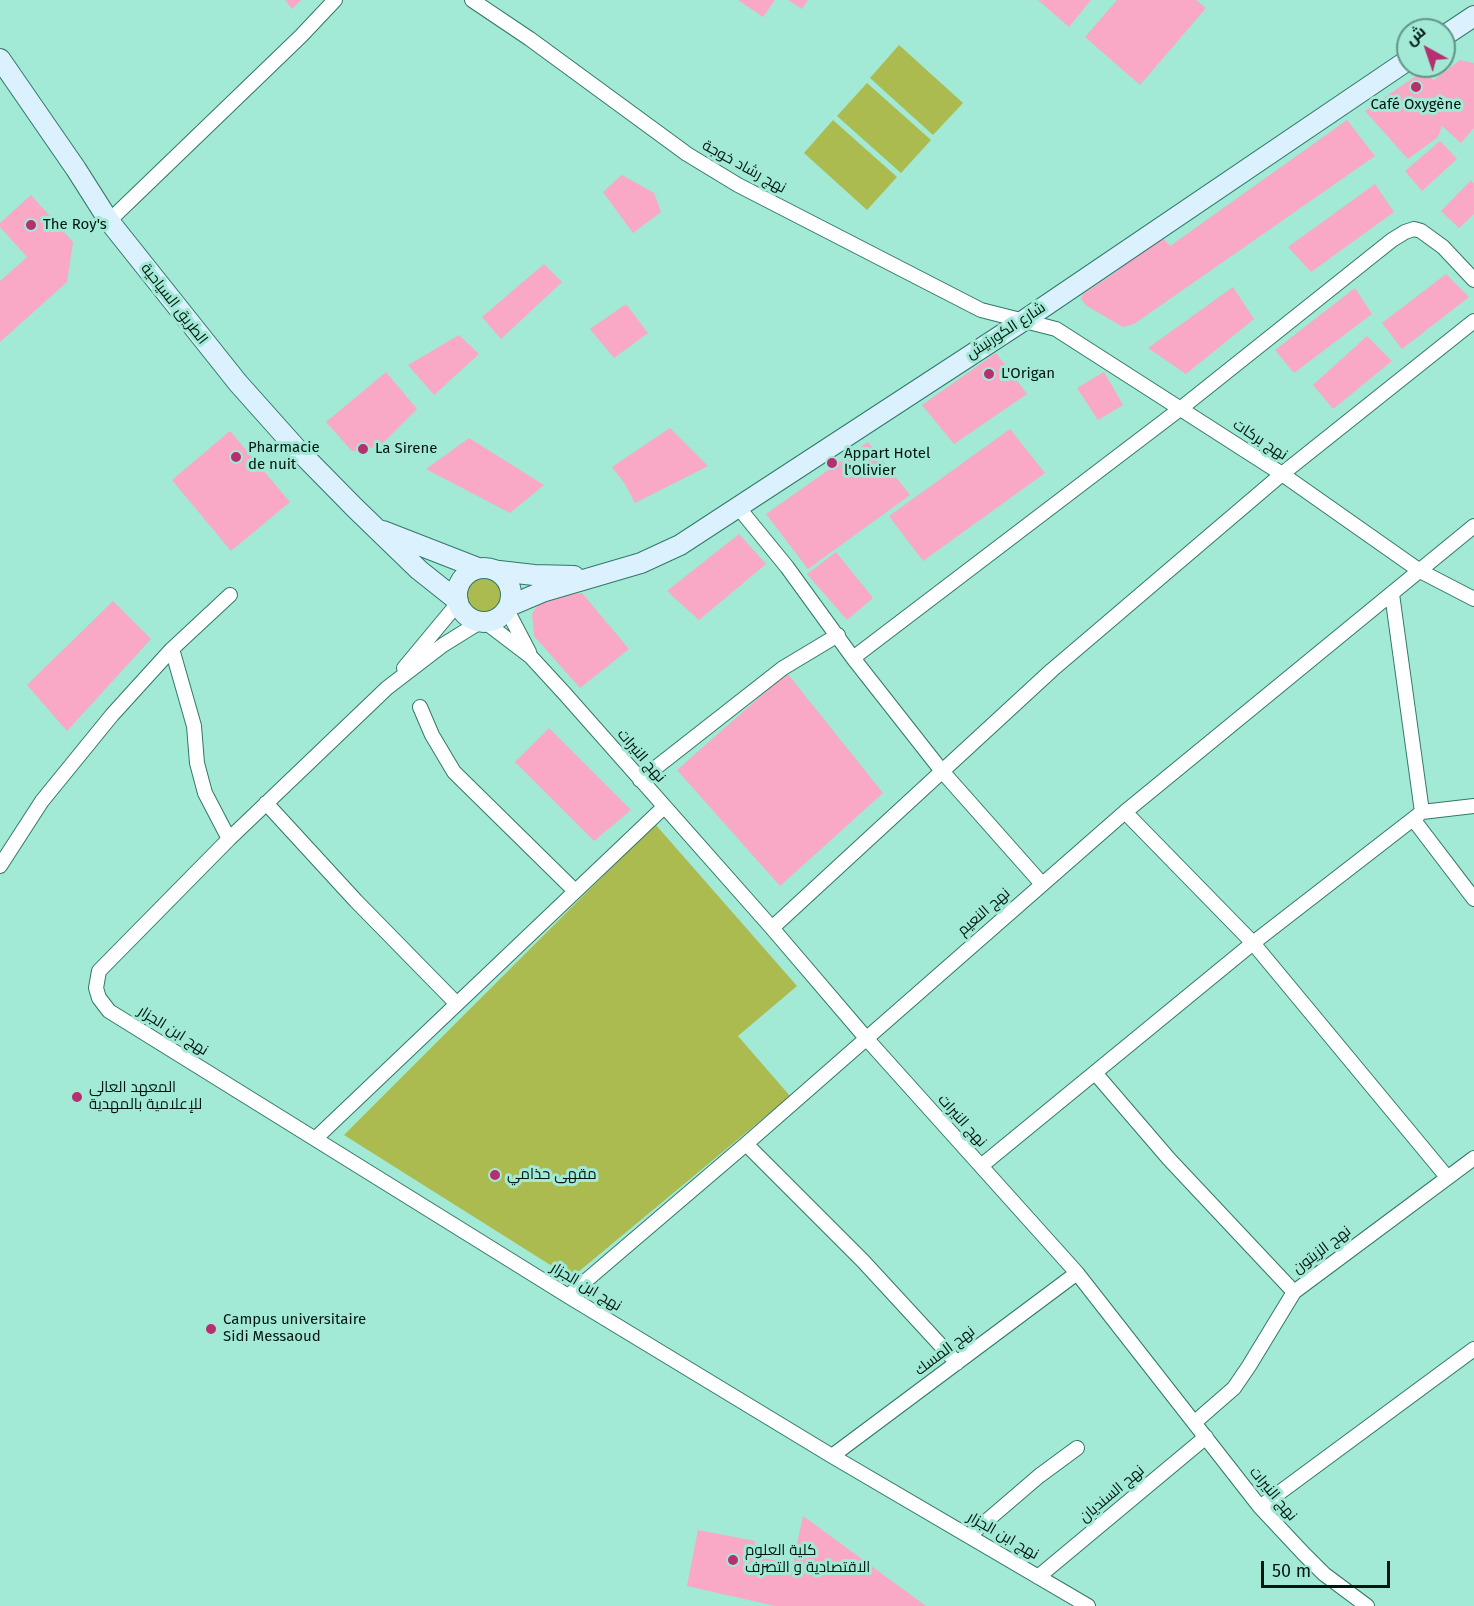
<!DOCTYPE html>
<html>
<head>
<meta charset="utf-8">
<style>
	body { margin:0 }
	#map { position:relative; width:1474px; height:1606px; overflow:hidden; background:#a2e9d6; font-family:"Fira Sans",Cairo,sans-serif }
	canvas { display:block }
	.north { position:absolute; left:1396px; top:18px; width:60px; height:60px; box-sizing:border-box; background:#a2e9d6; border:2px solid #619587; border-radius:50%; rotate:320deg; font-size:16px; font-weight:700; line-height:24px; text-align:center; color:#001610 }
	.north::after { content:''; display:block; margin:auto; width:21px; height:27px; background:#b62f6f; clip-path:polygon(50% 0,100% 100%,50% 72%,0 100%) }
	.scale { position:absolute; left:1261px; top:1561px; width:129px; height:27px; box-sizing:border-box; border:3px solid #001610; border-top:0; padding-left:8px; font-size:18px; line-height:21px; white-space:nowrap; color:#001610; -webkit-text-stroke:4px #a2e9d6; paint-order:stroke }
</style>
</head>
<body>
<div id="map">
<canvas width="1474" height="1606"></canvas>
<div class="north">ش</div>
<div class="scale">50 m</div>
</div>
<script>
const context = document.querySelector('canvas').getContext('2d');
context.lineJoin = 'round';
function fill(path, color) {
  context.fillStyle = color;
  context.fill(path, 'evenodd');
}
function poly(rows) {
  const path = new Path2D();
  for (const r of rows) {
    if (r.length === 3) {
      path.moveTo(r[0] + r[2], r[1]);
      path.arc(r[0], r[1], r[2], 0, 2 * Math.PI);
      continue;
    }
    path.moveTo(r[0], r[1]);
    for (let i = 2; i < r.length; i += 2) path.lineTo(r[i], r[i + 1]);
  }
  return path;
}
function stroke(path, color, width, dash) {
  context.strokeStyle = color;
  context.lineWidth = width;
  context.lineCap = dash ? 'butt' : 'round';
  context.setLineDash(dash || []);
  context.stroke(path);
}
function write(font, color, halo, rows, align = 'center') {
  context.font = font + ' "Fira Sans",Cairo,sans-serif';
  context.lineWidth = 6;
  context.setLineDash([]);
  context.textBaseline = 'middle';
  context.strokeStyle = halo;
  context.fillStyle = color;
  for (const [text, x, y, turn = 0] of rows) {
    context.save();
    context.translate(x, y);
    context.rotate((+turn || 0) * Math.PI / 180);
    context.textAlign = isNaN(turn) ? turn : align;
    if (halo) context.strokeText(text, 0, 0);
    context.fillText(text, 0, 0);
    context.restore();
  }
}
fill(poly([
	[899,45,963,103,933,135,870,78],
	[867,83,931,140,901,173,837,116],
	[833,120,897,177,867,210,804,153],
	[483,595,18],
	[655,824,797,986,738,1036,790,1096,571,1278,344,1135]
]), '#acbb50');
fill(poly([
	[285,0,301,0,292,9],
	[738,0,775,0,763,17],
	[788,0,808,0,802,9],
	[1038,0,1091,0,1069,27],
	[1117,0,1196,0,1206,8,1140,85,1085,37],
	[1460,60,1474,63,1474,128,1461,143,1442,126,1438,137,1408,159,1365,111,1423,71,1434,80],
	[1347,120,1375,156,1134,324,1123,327,1087,306,1081,299,1083,294,1119,270,1117,264,1162,237,1170,246],
	[1440,141,1457,159,1422,191,1405,171],
	[622,175,654,193,661,212,633,233,603,192],
	[1471,180,1474,184,1474,214,1459,228,1441,211],
	[1375,184,1394,212,1311,272,1288,247],
	[31,195,73,242,67,282,0,342,0,281,27,257,0,227,0,223],
	[544,264,562,282,501,339,482,317],
	[1446,274,1469,297,1402,349,1382,323],
	[1233,287,1254,319,1186,374,1148,348],
	[1355,288,1372,314,1294,373,1275,350],
	[626,304,648,333,614,358,590,329],
	[459,335,479,354,434,395,408,365],
	[1367,336,1392,361,1333,409,1313,385],
	[996,353,1027,394,954,444,922,405],
	[386,372,417,409,380,446,352,451,326,422],
	[1104,372,1123,405,1098,420,1077,388],
	[670,428,708,466,635,503,625,484,612,467],
	[1010,429,1045,473,923,561,889,516],
	[230,431,290,502,231,551,172,480],
	[469,438,544,485,510,513,426,469],
	[868,442,910,495,808,569,766,514],
	[739,534,766,564,699,620,667,591],
	[836,552,873,598,847,620,807,574],
	[582,593,629,649,580,688,534,636,532,614,542,598],
	[113,601,151,639,67,731,27,685],
	[787,673,883,793,780,886,677,770],
	[549,728,631,810,594,841,515,762],
	[803,1516,926,1606,775,1606,687,1586,698,1530,755,1541,755,1557,793,1563]
]), '#f9a8c5');
const street = poly([
	[472,0,530,39,687,154,738,185,981,310,1056,329,1282,474,1420,571,1474,599],
	[109,221,301,36,335,0],
	[738,507,787,567,853,658],
	[1392,594,1422,812],
	[507,610,529,652],
	[480,622,443,645,387,688,229,839,99,971,96,988,99,998,109,1011,568,1296,832,1456,1088,1606],
	[485,622,531,657,565,694,772,928,866,1038,1077,1273,1260,1507,1304,1554,1324,1574,1367,1606],
	[172,649,194,726,197,763,205,793,229,839],
	[404,668,458,603],
	[420,707,432,735,454,772,575,891],
	[640,780,783,668,838,635],
	[266,803,356,901,456,1003],
	[1125,812,1253,943,1447,1177],
	[1413,819,1474,899],
	[0,866,42,801,112,715,172,649,230,595],
	[1042,884,941,770,853,658,1180,409,1392,240,1405,232,1414,229,1421,231,1443,247,1474,280],
	[772,928,1052,670,1282,474,1474,321],
	[1096,1074,1169,1159,1294,1292],
	[316,1138,664,807],
	[746,1144,863,1261,957,1363],
	[981,1166,1253,943,1413,819,1422,812,1474,806],
	[568,1296,746,1144,1125,812,1474,526],
	[1195,1422,1234,1388,1249,1366,1294,1292,1474,1158],
	[832,1456,1077,1273],
	[1260,1507,1474,1349],
	[969,1536,1039,1476,1077,1448],
	[1038,1577,1206,1437]
]);
const secondary = poly([
	[1444,36,1474,16],
	[0,59,76,169,109,221,238,383,296,448,355,508,419,570,458,601],
	[383,531,478,568],
	[484,595,27],
	[499,571,534,575,574,576],
	[509,606,542,592,641,563,680,545,1023,321,1408,60]
]);
stroke(street, '#317868', 16);
stroke(secondary, '#317868', 22);
stroke(street, '#fff', 14);
stroke(secondary, '#dcf1fe', 20);
for (const [x, y, r, color] of [
	[1416,87,6,"#b62f6f"],
	[31,225,6,"#b62f6f"],
	[989,374,6,"#b62f6f"],
	[363,449,6,"#b62f6f"],
	[236,457,6,"#b62f6f"],
	[832,463,6,"#b62f6f"],
	[77,1097,6,"#b62f6f"],
	[495,1175,6,"#b62f6f"],
	[211,1329,6,"#b62f6f"],
	[733,1560,6,"#b62f6f"]
]) {
  const dot = new Path2D();
  dot.arc(x, y, r, 0, 2 * Math.PI);
  context.fillStyle = color;
  context.fill(dot);
  stroke(dot, '#a2e9d6', 2);
}
write('15px', '#001610', '#a2e9d6', [
	["Café Oxygène",1416,105,"center"],
	["The Roy's",43,225],
	["L'Origan",1001,374],
	["Pharmacie",248,448],
	["de nuit",248,465],
	["La Sirene",375,449],
	["Appart Hotel",844,454],
	["l'Olivier",844,471],
	["المعهد العالي",89,1088],
	["للإعلامية بالمهدية",89,1105],
	["مقهى حذامي",507,1175],
	["Campus universitaire",223,1320],
	["Sidi Messaoud",223,1337],
	["كلية العلوم",745,1551],
	["الاقتصادية و التصرف",745,1568]
], 'left');
write('15px', '#001610', '#a2e9d6', [
	["نهج رشاد خوجة",744,167,29],
	["الطريق السياحية",174,304,52],
	["شارع الكورنيش",1006,331,-33],
	["نهج بركات",1260,440,33],
	["نهج النيرات",641,756,49],
	["نهج النعيم",984,912,-41],
	["نهج ابن الجزار",173,1031,32],
	["نهج النيرات",962,1121,48],
	["نهج الزيتون",1322,1250,-37],
	["نهج ابن الجزار",586,1287,31],
	["نهج المسك",945,1351,-37],
	["نهج السنديان",1112,1494,-40],
	["نهج النيرات",1273,1494,50],
	["نهج ابن الجزار",1003,1536,30]
]);
</script>
</body>
</html>
